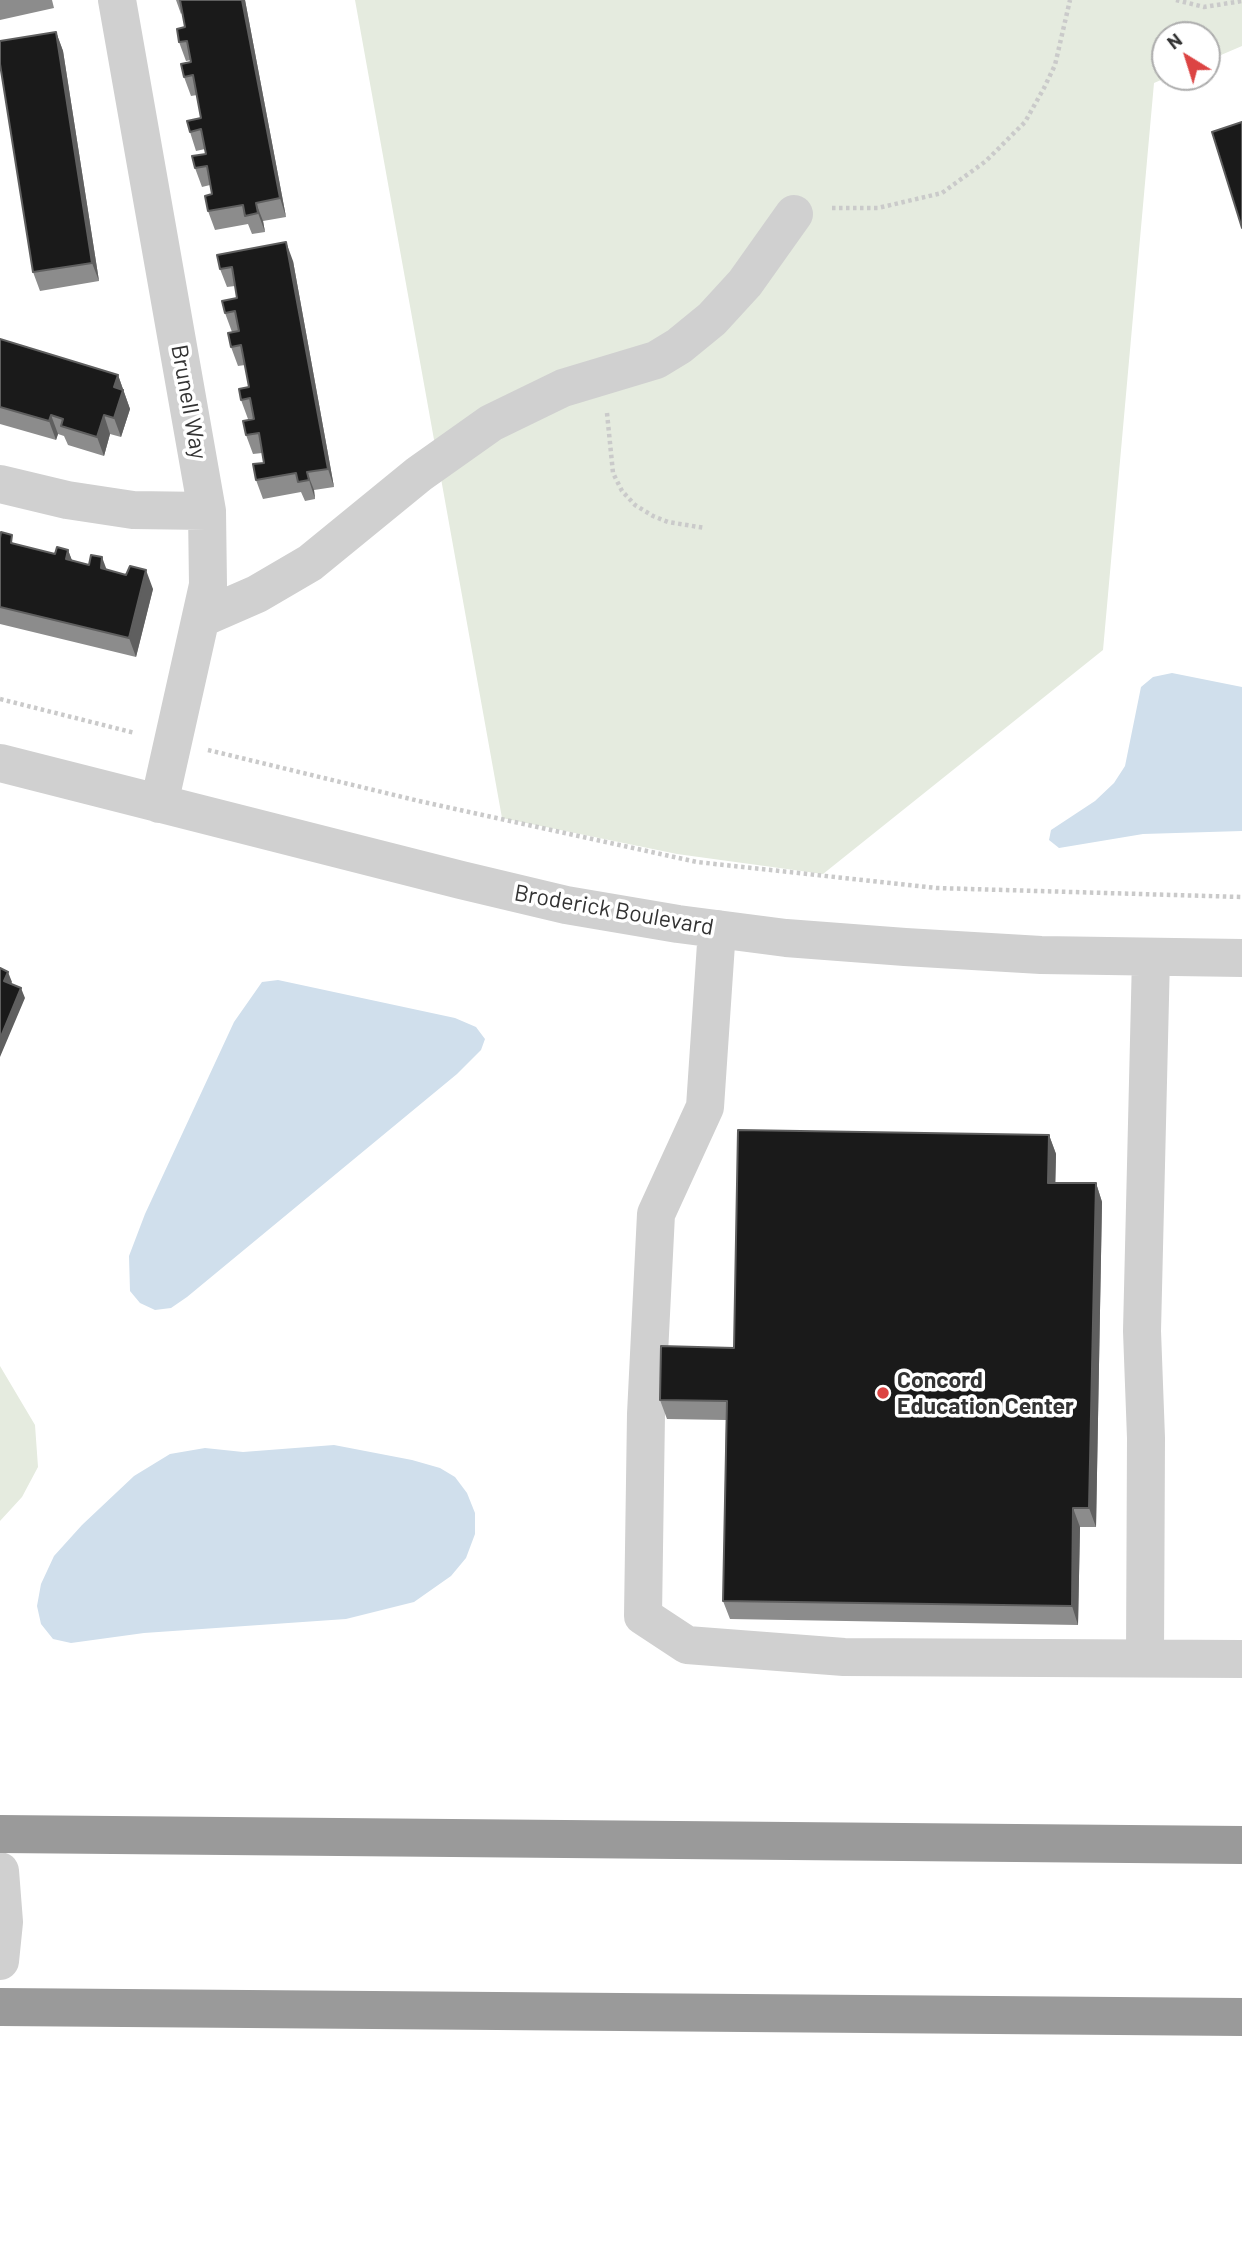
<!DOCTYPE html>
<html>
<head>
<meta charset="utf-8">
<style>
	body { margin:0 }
	#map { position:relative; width:1242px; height:2267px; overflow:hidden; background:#fff; font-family:Barlow,sans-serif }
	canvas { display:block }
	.north { position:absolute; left:1151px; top:21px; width:70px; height:70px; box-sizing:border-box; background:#fff; border:2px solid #adadad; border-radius:50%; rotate:322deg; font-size:19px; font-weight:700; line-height:28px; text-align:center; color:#333 }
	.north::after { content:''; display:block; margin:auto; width:24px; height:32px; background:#dc4443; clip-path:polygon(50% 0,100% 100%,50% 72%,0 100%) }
</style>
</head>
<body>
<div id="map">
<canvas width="1242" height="2267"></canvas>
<div class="north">N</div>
</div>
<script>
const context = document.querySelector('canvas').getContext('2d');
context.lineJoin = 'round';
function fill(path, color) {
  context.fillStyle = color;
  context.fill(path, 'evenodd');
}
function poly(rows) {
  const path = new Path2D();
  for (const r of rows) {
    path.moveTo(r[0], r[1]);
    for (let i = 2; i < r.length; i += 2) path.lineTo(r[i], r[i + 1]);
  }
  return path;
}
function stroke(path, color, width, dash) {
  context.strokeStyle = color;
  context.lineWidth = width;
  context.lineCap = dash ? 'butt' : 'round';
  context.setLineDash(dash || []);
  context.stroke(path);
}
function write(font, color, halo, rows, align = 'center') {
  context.font = font + ' Barlow,sans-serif';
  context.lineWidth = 7;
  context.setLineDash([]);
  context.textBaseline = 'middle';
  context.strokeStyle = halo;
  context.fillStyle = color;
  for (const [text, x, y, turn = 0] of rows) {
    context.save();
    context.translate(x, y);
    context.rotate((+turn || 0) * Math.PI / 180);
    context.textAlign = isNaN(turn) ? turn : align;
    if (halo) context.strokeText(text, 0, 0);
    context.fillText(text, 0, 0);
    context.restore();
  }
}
fill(poly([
	[355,0,1242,0,1242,46,1207,61,1207,35,1165,35,1165,77,1168,77,1154,83,1103,650,823,874,677,854,502,818],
	[0,1366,35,1425,38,1467,22,1497,0,1521]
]), '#e5ebdf');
fill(poly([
	[1172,673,1242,687,1242,831,1143,834,1059,848,1049,840,1051,830,1095,801,1114,783,1125,766,1141,687,1153,677],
	[278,980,455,1018,476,1027,485,1039,481,1050,457,1074,187,1297,171,1308,155,1310,140,1303,130,1291,129,1256,145,1214,234,1022,262,982],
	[334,1445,412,1460,440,1468,455,1477,467,1493,475,1513,475,1534,466,1558,451,1576,414,1602,346,1619,144,1633,71,1643,53,1639,41,1624,37,1606,41,1584,54,1556,82,1525,134,1476,170,1454,205,1448,243,1452]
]), '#d0dfec');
stroke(poly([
	[1176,0,1204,7,1242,1],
	[832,208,878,208,942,193,986,161,1025,122,1044,88,1055,65,1070,0],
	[607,413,613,473,622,491,635,505,653,516,668,522,705,528],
	[0,699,135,733],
	[208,750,419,801,697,862,936,888,1242,897]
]), '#cacaca', 4.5, [3.5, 3.5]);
stroke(poly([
	[117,0,207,511,208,585,159,804],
	[0,484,67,500,133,510,207,511],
	[202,618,257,594,310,563,419,474,491,423,563,388,656,360,679,346,712,319,745,283,794,214],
	[0,763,461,880,566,905,678,924,786,938,905,947,1041,955,1242,958],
	[717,929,705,1107,656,1214,646,1414,643,1616,687,1645,844,1657,1242,1659],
	[1145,1656,1146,1438,1142,1331,1151,957],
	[0,1871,4,1922,0,1961]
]), '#d0d0d0', 38);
stroke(poly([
	[0,1834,1242,1845],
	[0,2007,1242,2017]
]), '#9a9a9a', 38);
fill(poly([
	[0,0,52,0,54,8,0,20],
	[176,0,245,0,286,217,263,221,265,232,252,234,248,224,215,230,208,211,212,194,210,185,202,187,195,168,206,154,205,149,196,151,190,132,201,118,197,95,191,96,184,77,191,62,191,60,186,61,179,42,185,27,182,13,181,14],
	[56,32,63,51,99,281,40,291,33,272],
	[217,255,293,261,334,487,314,490,315,499,305,501,301,492,263,499,256,480,264,463,262,453,253,454,246,435,254,419,254,418,248,419,241,400,249,387,245,365,238,366,231,347,232,332,225,313,237,298,235,286,227,287,220,269],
	[0,339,118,375,130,409,121,437,110,434,104,456,68,445,64,436,58,434,56,440,0,424],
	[0,538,16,544,55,554,68,550,72,561,106,569,153,589,136,657,0,624],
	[1049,1135,1056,1154,1055,1183,1096,1183,1102,1202,1096,1527,1080,1527,1078,1625,730,1619,723,1601,726,1420,667,1419,660,1400,734,1348]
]), '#8c8c8c');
fill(poly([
	[242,0,245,0,286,217,280,198],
	[56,32,63,51,99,281,92,263],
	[256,203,263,221,265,232,258,213],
	[286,242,293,261,334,487,328,469],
	[118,375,130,409,121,437,114,418,114,387],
	[51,415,58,434,56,440,49,421],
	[104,415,110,434,104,456,97,437],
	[307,472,314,490,315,499,309,480],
	[68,550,75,568,66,559],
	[102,557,109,576,101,568],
	[146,570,153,589,136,657,129,638],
	[8,972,12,982,8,991,4,981],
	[21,988,25,998,0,1057,0,1039],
	[1049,1135,1056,1154,1055,1201,1048,1183],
	[1096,1183,1102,1202,1096,1527,1089,1508],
	[1073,1508,1080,1527,1078,1625,1072,1606]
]), '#5f5f5f');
const building = poly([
	[180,0,242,0,280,198,256,203,258,213,245,216,243,205,208,211,205,196,212,194,207,166,195,168,192,156,206,154,201,129,190,132,187,121,201,118,193,75,184,77,181,64,191,62,187,41,179,42,177,29,185,27,180,0],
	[56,32,92,263,33,272,0,64,0,41,56,32],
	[1242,122,1242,228,1212,132,1242,122],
	[286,242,328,469,307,472,309,480,298,482,296,473,256,480,253,464,264,463,259,433,246,435,243,421,254,419,250,398,241,400,239,389,249,387,241,345,231,347,228,333,239,331,235,311,225,313,222,301,237,298,232,267,220,269,217,255,286,242],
	[0,339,118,375,114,387,123,390,114,418,104,415,97,437,61,426,63,419,51,415,49,421,0,407,0,339],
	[1,532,12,535,11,543,55,554,57,547,68,550,66,559,89,565,91,555,102,557,101,568,126,575,130,566,146,570,129,638,0,607,0,538,1,532],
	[0,968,8,972,4,981,21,988,0,1039,0,968],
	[738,1130,1049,1135,1048,1183,1096,1183,1089,1508,1073,1508,1072,1606,723,1601,727,1401,660,1400,661,1346,734,1348,738,1130]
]);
fill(building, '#1a1a1a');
stroke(building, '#5f5f5f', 2);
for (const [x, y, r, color] of [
	[883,1393,7,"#dc4443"]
]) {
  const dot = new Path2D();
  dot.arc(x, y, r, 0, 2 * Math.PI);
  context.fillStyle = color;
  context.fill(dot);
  stroke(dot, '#fff', 2.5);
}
write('23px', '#333', '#fff', [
	["Brunell Way",189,402,80],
	["Broderick Boulevard",614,910,10]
]);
write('bold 23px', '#333', '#fff', [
	["Concord",897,1380],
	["Education Center",897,1406]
], 'left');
</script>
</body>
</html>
